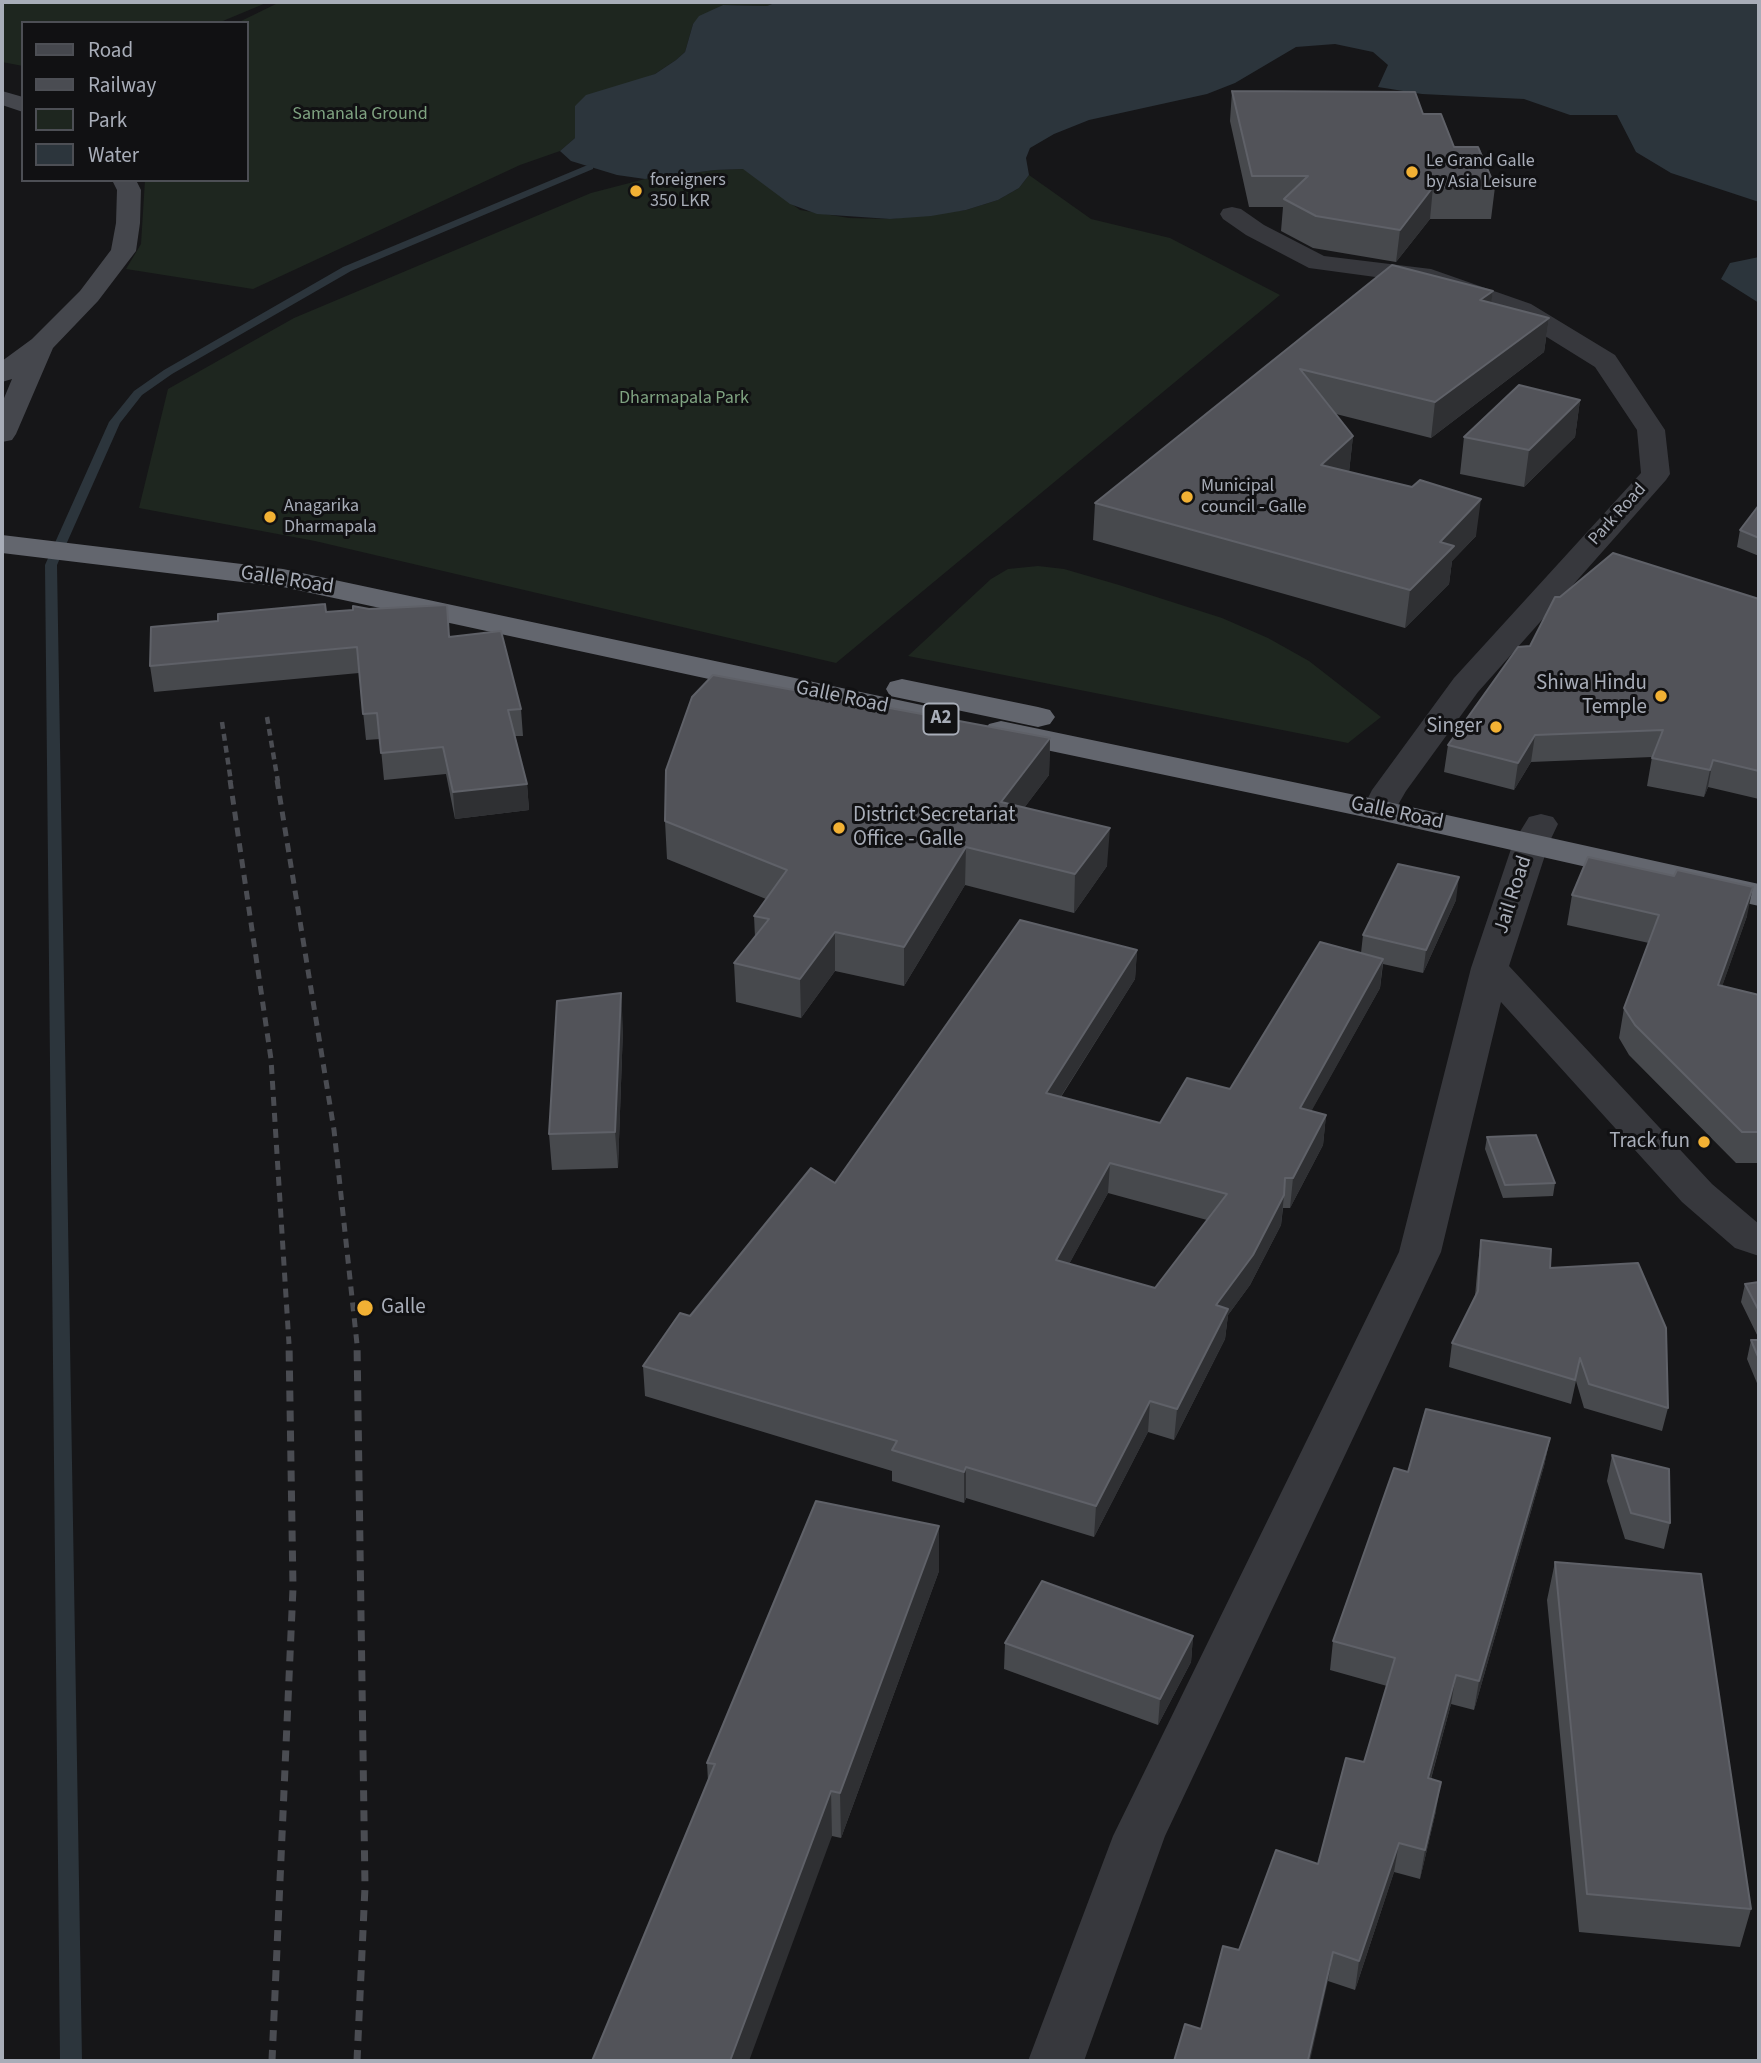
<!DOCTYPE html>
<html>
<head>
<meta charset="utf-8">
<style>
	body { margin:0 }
	#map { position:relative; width:1761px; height:2063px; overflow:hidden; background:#161618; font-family:"Source Sans 3",sans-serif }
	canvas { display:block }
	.frame { position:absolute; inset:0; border:4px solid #a8adb8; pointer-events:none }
	.legend { position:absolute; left:21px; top:21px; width:228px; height:161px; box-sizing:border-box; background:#111113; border:2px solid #4d4f55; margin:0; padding:9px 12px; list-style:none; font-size:21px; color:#a8adb8 }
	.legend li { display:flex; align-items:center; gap:14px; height:35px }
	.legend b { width:35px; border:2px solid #4d4f55 }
</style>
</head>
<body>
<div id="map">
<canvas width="1761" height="2063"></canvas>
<div class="frame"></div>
<ul class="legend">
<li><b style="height:9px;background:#45474d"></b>Road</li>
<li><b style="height:9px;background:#4a4c52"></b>Railway</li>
<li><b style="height:19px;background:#1e261f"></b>Park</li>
<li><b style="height:19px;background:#2c353c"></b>Water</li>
</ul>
</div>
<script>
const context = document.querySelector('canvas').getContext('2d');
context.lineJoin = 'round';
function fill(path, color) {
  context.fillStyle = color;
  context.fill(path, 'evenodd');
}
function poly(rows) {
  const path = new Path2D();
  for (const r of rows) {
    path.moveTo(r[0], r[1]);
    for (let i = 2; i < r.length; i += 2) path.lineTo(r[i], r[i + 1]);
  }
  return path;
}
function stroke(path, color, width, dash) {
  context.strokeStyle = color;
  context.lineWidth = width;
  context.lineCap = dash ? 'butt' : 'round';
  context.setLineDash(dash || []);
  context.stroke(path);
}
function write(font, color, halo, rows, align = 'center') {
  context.font = font + ' "Source Sans 3",sans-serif';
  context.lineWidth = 6;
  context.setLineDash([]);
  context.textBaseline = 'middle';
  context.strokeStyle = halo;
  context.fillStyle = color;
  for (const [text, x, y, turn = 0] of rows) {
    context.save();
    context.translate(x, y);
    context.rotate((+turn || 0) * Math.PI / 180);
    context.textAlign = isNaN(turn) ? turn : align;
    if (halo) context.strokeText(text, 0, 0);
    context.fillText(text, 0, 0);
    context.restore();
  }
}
fill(poly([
	[2,2,266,2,266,3,218,23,23,23,23,66,2,62],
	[280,2,777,2,767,6,723,5,693,24,685,52,676,60,655,74,575,106,575,138,560,151,520,165,253,289,126,269,141,244,145,180,247,180,247,23,237,23],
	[744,169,800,210,849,218,890,219,966,210,998,200,1019,188,1029,175,1091,219,1170,238,1280,295,836,663,315,541,139,508,168,389,294,318,591,193,645,179,715,170],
	[1038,566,1064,569,1119,585,1222,618,1268,638,1309,661,1381,717,1348,743,908,656,991,579,1008,569]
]), '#1e261f');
fill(poly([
	[777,2,1759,2,1759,202,1671,173,1636,152,1617,115,1570,115,1524,99,1422,94,1378,87,1388,65,1373,52,1335,44,1296,47,1235,83,1207,94,1089,120,1054,134,1030,148,1026,158,1029,175,1019,188,998,200,966,210,931,216,890,219,817,214,790,204,743,169,715,170,645,179,617,175,571,161,560,151,575,138,575,106,586,95,655,74,676,60,685,52,693,24,699,16,723,5,767,6],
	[1759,257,1759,303,1721,279,1730,263]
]), '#2c353c');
fill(poly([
	[590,164,593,165,593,169,351,271,172,374,142,395,120,423,57,565,82,2061,60,2061,45,565,109,422,134,391,164,370,343,267,590,164]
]), '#2c353c');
fill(poly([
	[1232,207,1241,209,1264,225,1324,256,1431,269,1531,304,1615,355,1665,430,1670,474,1666,480,1478,692,1406,791,1391,817,1379,820,1367,817,1362,810,1372,790,1454,678,1641,473,1637,430,1595,367,1513,316,1427,284,1309,268,1246,235,1223,219,1220,214,1223,209,1232,207],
	[1541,814,1553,817,1558,824,1549,843,1509,966,1712,1184,1759,1224,1759,1256,1735,1248,1682,1202,1501,1002,1441,1252,1165,1836,1084,2061,1028,2061,1113,1836,1399,1252,1471,968,1513,843,1529,817,1541,814]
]), '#37383d');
fill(poly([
	[2,91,23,97,23,112,2,105,2,91],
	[112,180,136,180,141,190,140,223,136,251,98,301,53,348,16,434,12,440,2,442,2,403,12,379,2,382,2,361,32,339,80,291,111,250,116,223,117,190,112,180]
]), '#45474d');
fill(poly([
	[2,535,283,569,931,707,943,710,948,717,943,724,931,727,283,587,2,553,2,535],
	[902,679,1038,707,1050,710,1055,717,1050,724,1038,727,890,696,886,689,890,682,902,679],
	[1001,721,1379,800,1759,884,1759,906,1379,820,989,738,984,731,989,724,1001,721]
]), '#63666e');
stroke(poly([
	[267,717,278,782],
	[222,722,231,782]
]), '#4a4c52', 4.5, [7, 5]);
stroke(poly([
	[230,780,271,1059,289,1344],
	[277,780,334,1130,357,1344]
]), '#4a4c52', 5, [9, 7]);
stroke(poly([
	[272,2061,293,1588,289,1342],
	[357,2061,365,1887,357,1342]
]), '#4a4c52', 7, [11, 9]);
fill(poly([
	[1232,91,1423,114,1495,187,1491,219,1430,219,1396,262,1313,248,1281,231,1283,207,1249,207,1230,121],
	[1392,265,1493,291,1491,303,1549,318,1544,352,1431,438,1336,414,1353,436,1349,472,1476,536,1452,561,1449,584,1405,628,1093,540,1095,503],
	[1580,400,1575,437,1524,487,1460,474,1464,437],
	[1759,505,1759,556,1737,547,1740,530],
	[1759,599,1759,799,1708,787,1704,797,1647,786,1652,757,1531,762,1514,790,1444,772,1448,745,1530,646],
	[449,637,521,709,523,736,515,736,527,784,529,810,455,819,446,774,384,780,380,739,366,740,359,673,154,692,150,666],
	[1050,738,1049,775,1024,808,1107,866,1074,913,965,885,904,986,835,971,801,1018,736,1002,734,963,755,937,754,916,766,899,667,859,665,821],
	[1572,895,1747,916,1722,986,1759,995,1759,1163,1736,1163,1629,1055,1619,1038,1624,1008,1649,943,1567,925],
	[1456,900,1423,973,1383,964,1380,988,1311,1111,1326,1115,1323,1145,1290,1208,1283,1208,1281,1225,1250,1285,1228,1315,1225,1339,1174,1440,1148,1432,1094,1537,966,1498,964,1503,892,1481,892,1471,645,1396,643,1366,690,1316,835,1183,1137,950,1135,979,1061,1097,1160,1123,1230,1089,1361,953,1363,935],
	[1108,1193,1207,1220,1155,1288,1069,1264],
	[623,1028,618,1168,552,1170,549,1134],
	[1487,1137,1555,1183,1553,1196,1503,1198,1485,1149],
	[1481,1240,1550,1268,1668,1408,1662,1431,1584,1408,1576,1381,1571,1404,1449,1367,1452,1343,1475,1296,1478,1263],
	[1759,1282,1759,1339,1741,1302,1745,1284],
	[1751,1340,1759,1340,1759,1388,1747,1359],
	[1550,1438,1544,1466,1474,1710,1451,1704,1431,1779,1436,1811,1420,1879,1394,1872,1355,1990,1328,1981,1201,2029,1239,1950,1318,1864,1364,1762,1387,1686,1330,1670,1333,1641,1408,1472],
	[1612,1455,1670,1523,1664,1549,1625,1539,1607,1481],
	[939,1526,939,1571,841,1838,832,1836,708,1781,707,1763],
	[1555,1562,1751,1909,1740,1947,1579,1932,1547,1600],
	[1193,1636,1191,1662,1158,1725,1004,1669,1005,1643]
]), '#47494d');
fill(poly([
	[1433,187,1430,219,1396,262,1400,230],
	[1493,291,1488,325,1480,300],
	[1549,318,1544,352,1431,438,1435,402],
	[1580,400,1575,437,1524,487,1529,450],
	[1353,436,1349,472,1321,465],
	[1481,499,1476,536,1452,561,1449,584,1405,628,1410,590,1440,542],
	[1535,735,1531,762,1514,790,1518,763],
	[1050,738,1049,775,1000,840,1001,802],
	[1713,760,1708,787,1704,797,1710,770],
	[527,784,529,810,455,819,453,792],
	[1110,828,1107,866,1074,913,1075,874],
	[966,847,965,885,904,986,904,947],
	[1459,877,1456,900,1423,973,1426,950],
	[1753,887,1747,916,1712,1015,1718,985],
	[835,932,835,971,801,1018,800,979],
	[1137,950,1135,979,1044,1123,1046,1093],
	[1383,959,1380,988,1297,1137,1300,1108],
	[621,993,623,1028,618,1168,615,1132],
	[1326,1115,1323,1145,1290,1208,1293,1178],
	[1110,1163,1108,1193,1055,1290,1056,1260],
	[1284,1195,1281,1225,1250,1285,1228,1315,1225,1339,1174,1440,1177,1409,1216,1305],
	[1150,1401,1148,1432,1094,1537,1096,1506],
	[1550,1438,1544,1466,1474,1710,1479,1681],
	[966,1467,966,1498,964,1503,964,1472],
	[939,1526,939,1571,841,1838,840,1793],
	[1193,1636,1191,1662,1158,1725,1160,1699],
	[1456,1675,1451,1704,1423,1807,1428,1778],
	[1441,1782,1436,1811,1420,1879,1425,1850],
	[831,1791,832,1836,749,2061,730,2061],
	[1399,1843,1394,1872,1355,1990,1359,1961],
	[1333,1952,1328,1981,1310,2061,1308,2061]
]), '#2f3033');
const building = poly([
	[1232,91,1415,92,1423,114,1441,114,1454,147,1478,147,1495,187,1433,187,1400,230,1316,216,1284,199,1308,176,1252,176,1232,91],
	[1392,265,1493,291,1480,300,1549,318,1435,402,1300,369,1353,436,1321,465,1412,487,1420,480,1481,499,1440,542,1454,546,1410,590,1095,503,1392,265],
	[1519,385,1580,400,1529,450,1464,437,1519,385],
	[1759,505,1759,538,1740,530,1759,505],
	[1613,553,1759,599,1759,771,1713,760,1710,770,1652,758,1663,730,1535,735,1518,763,1448,745,1518,647,1530,646,1555,597,1560,597,1613,553],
	[325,604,326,612,353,610,353,606,369,609,447,605,449,637,501,631,521,709,508,710,527,784,453,792,443,747,381,753,377,713,363,714,357,647,150,666,151,627,218,621,218,614,325,604],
	[713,675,1050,738,1001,802,1110,828,1075,874,966,847,904,947,835,932,800,979,734,963,769,919,754,916,787,870,665,821,666,770,692,697,713,675],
	[1588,857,1674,876,1677,870,1753,887,1718,985,1759,995,1759,1132,1742,1132,1635,1025,1624,1008,1659,915,1572,895,1588,857],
	[1398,864,1459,877,1426,950,1363,935,1398,864],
	[1020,920,1137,950,1046,1093,1160,1123,1187,1078,1230,1089,1320,942,1383,959,1300,1108,1326,1115,1293,1178,1285,1178,1284,1195,1253,1255,1216,1305,1228,1309,1177,1409,1150,1401,1096,1506,966,1467,964,1472,892,1450,897,1441,643,1366,680,1313,690,1316,811,1168,835,1183,1020,920],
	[1110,1163,1227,1194,1155,1288,1056,1260,1110,1163],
	[621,993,615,1132,549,1134,557,1001,621,993],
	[1536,1135,1555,1183,1505,1185,1487,1137,1536,1135],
	[1481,1240,1551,1249,1550,1268,1638,1263,1666,1328,1668,1408,1589,1384,1580,1358,1575,1380,1452,1343,1478,1291,1481,1240],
	[1759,1282,1759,1311,1745,1284,1759,1282],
	[1751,1340,1759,1340,1759,1359,1751,1340],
	[1426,1409,1550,1438,1479,1681,1456,1675,1428,1778,1441,1782,1425,1850,1399,1843,1359,1961,1333,1952,1308,2060,1313,2061,1174,2061,1185,2024,1201,2029,1223,1946,1239,1950,1276,1850,1318,1864,1346,1758,1364,1762,1395,1658,1333,1641,1394,1468,1408,1472,1426,1409],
	[1612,1455,1669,1469,1670,1523,1631,1513,1612,1455],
	[816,1501,939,1526,840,1793,831,1791,730,2061,592,2061,715,1764,707,1763,816,1501],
	[1555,1562,1701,1574,1751,1909,1587,1894,1555,1562],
	[1042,1581,1193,1636,1160,1699,1005,1643,1042,1581]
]);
fill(building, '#525359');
stroke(building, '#5f6168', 2);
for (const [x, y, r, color] of [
	[1412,172,7,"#f2b134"],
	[636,191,7,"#f2b134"],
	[1187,497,7,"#f2b134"],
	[270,517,7,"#f2b134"],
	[1661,696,7,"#f2b134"],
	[1496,727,7,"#f2b134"],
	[839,828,7,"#f2b134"],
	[1704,1142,7,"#f2b134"],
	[365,1308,9,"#f2b134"]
]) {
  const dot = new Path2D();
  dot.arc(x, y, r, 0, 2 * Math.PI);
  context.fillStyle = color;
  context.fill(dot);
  stroke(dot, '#111113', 2.5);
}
write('18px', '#7fa381', '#111113', [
	["Samanala Ground",360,115],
	["Dharmapala Park",684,399]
]);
write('18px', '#a8adb8', '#111113', [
	["Le Grand Galle",1426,162],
	["by Asia Leisure",1426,183],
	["foreigners",650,181],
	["350 LKR",650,202],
	["Municipal",1201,487],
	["council - Galle",1201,508],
	["Anagarika",284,507],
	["Dharmapala",284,528]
], 'left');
write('18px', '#a8adb8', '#111113', [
	["Park Road",1618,515,-48]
]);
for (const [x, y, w] of [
	[941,719,35]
]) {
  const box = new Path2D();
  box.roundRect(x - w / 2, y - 15.5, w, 31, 5);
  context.fillStyle = '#111113';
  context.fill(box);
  stroke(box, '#a8adb8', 2);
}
write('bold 19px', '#a8adb8', null, [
	["A2",941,719]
]);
write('21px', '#a8adb8', '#111113', [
	["Galle Road",287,581,9],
	["Galle Road",842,698,12],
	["Galle Road",1397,814,12],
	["Jail Road",1514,895,-72]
]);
write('21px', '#a8adb8', '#111113', [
	["Shiwa Hindu",1647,684],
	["Temple",1647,708],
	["Singer",1482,727],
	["District Secretariat",853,816,"left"],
	["Office - Galle",853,840,"left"],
	["Track fun",1690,1142],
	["Galle",381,1308,"left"]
], 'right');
</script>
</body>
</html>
